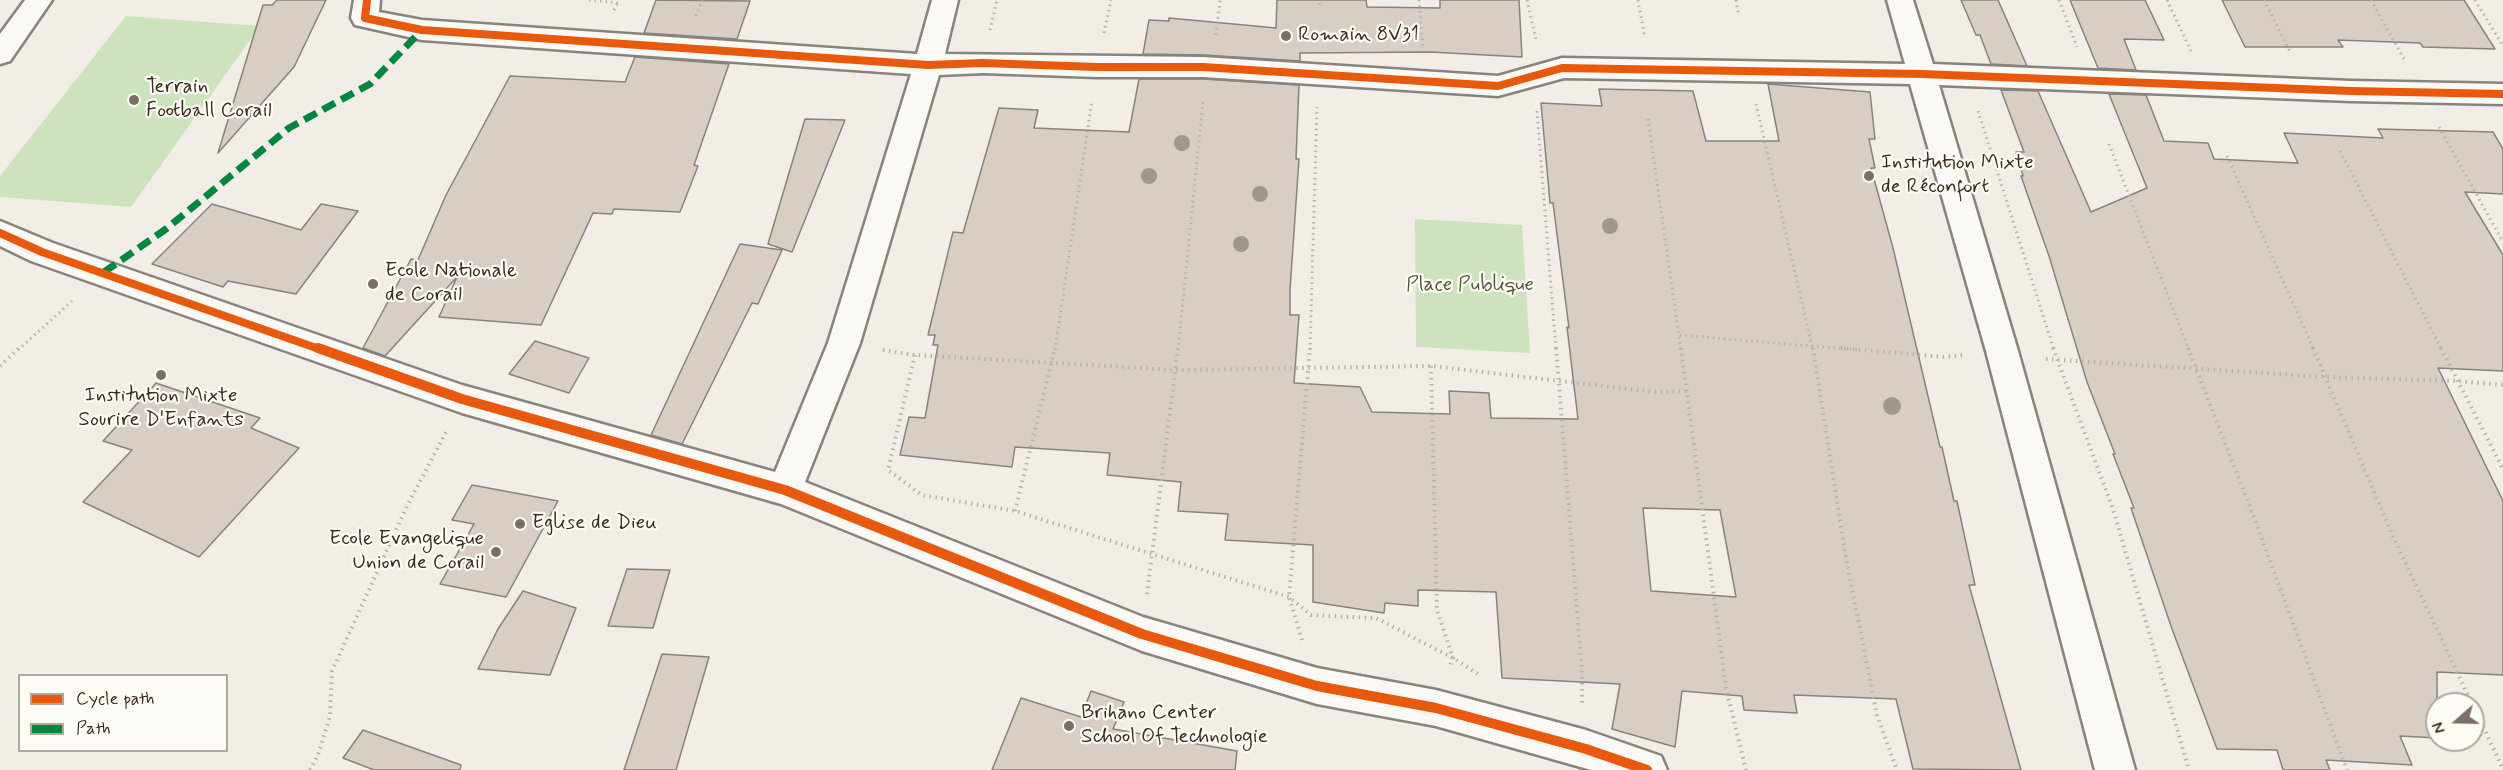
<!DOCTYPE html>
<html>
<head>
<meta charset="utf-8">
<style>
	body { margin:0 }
	#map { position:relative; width:2503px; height:770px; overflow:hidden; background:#f2ede7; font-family:Mynerve,sans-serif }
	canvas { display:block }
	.legend { position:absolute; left:18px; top:674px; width:210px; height:78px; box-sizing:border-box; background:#fdfcf7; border:2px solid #afa8a0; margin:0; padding:8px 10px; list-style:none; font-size:18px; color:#3b2a1e }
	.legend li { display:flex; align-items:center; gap:12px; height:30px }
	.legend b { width:30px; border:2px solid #afa8a0 }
	.north { position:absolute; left:2425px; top:692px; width:60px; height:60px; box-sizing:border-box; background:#fdfcf7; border:2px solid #afa8a0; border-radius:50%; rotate:250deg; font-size:16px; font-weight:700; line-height:24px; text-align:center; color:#3b2a1e }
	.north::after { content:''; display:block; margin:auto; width:21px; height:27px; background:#7b6e64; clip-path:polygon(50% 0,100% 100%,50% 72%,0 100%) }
</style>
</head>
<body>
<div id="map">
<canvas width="2503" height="770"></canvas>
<ul class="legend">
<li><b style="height:8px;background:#e8590c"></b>Cycle path</li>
<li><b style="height:8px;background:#00873e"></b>Path</li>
</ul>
<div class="north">N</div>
</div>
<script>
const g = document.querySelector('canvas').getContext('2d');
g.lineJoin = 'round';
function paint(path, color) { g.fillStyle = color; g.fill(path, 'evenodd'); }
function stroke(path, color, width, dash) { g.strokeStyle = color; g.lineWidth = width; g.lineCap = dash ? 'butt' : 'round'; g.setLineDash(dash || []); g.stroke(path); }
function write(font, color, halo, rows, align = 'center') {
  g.font = font + ' Mynerve,sans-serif'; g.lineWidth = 4.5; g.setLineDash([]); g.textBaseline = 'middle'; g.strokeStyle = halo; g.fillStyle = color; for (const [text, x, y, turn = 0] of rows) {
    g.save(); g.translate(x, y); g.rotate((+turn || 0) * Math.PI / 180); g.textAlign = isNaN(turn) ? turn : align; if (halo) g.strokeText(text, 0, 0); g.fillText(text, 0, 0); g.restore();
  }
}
paint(new Path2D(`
	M126,16l134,10 -129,181 -131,-10v-21z
	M1415,219l107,6 8,128 -114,-6z`), '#cce3bd');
const building = new Path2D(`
	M277,0h49l-32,67 -76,86 45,-148h9z
	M656,0l94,1 -13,38 -93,-6z
	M1277,0h89l1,7 73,1v-8h79l3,57 -92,-5 -130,1v8l-97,-6 -60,-1 6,-34 20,1v-3l107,10z
	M1961,0h37l29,66 -36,-2 -11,-29h-4z
	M2070,0h75l19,40 -40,-1 12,31 -38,-2z
	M2222,0h242l31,49 -72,-2 -3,-4 -82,-3 5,7h-98z
	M635,57l94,7 -35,101 4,1 -18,46 -66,-3 -2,5 -19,-1 -52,112 -102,-8 18,-40 -72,79 -22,-8 48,-89 7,1 28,-65 64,-119 115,6z
	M1139,79h64l96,6 -3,74h3l-9,131v25h9l-5,68 66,4 12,25 78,2 -1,-23 40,2 2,25 87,1 -11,-92 2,1 -16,-125h-3l-9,-100 61,3 -3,-17 94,2 13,50h73l-11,-57 102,8 5,47h-6l6,29h-4l22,80 47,199h2l12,54h3l18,84h-6l52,185 -108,-1 -17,-70 -102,-4 3,18 -53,-3 -2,-14 -60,-5 -7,56 -63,-18 8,-45 -118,-6 -6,-86 -78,-2v16l-33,-3 -1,10 -71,-11v-57l-88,-5 3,-26 -50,-3 3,-29 -74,-7 3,-22 -95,-6 -3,20 -112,-12 9,-38 16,1 13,-73h-5l2,-10h-7l25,-103 10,1 36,-125 39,2 -4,18 95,4zM1643,508l77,2 16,87 -85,-6z
	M2001,90l37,1 53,121 56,-24 -38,-94 37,1 18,46 44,2 6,16 84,4 -14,-30 99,5 -5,-9 115,3 10,17v45l-38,-2 38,63v116l-65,-3 65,133v174l-66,-3v66l-37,-2 12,29 -86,-5 4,10h-47l-6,-20 -60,-1 -45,-120 -41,-121h3l-21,-54h2l-28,-72 -38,-126 -28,-80h2l-7,-24h8z
	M805,119l40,1 -53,132 -24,-8z
	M212,204l89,26 20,-26 37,7 -62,83 -68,-13 -5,6 -71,-23z
	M740,244l42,6 -24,54 -6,-1 -70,141 -31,-9z
	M535,341l54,17 -20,35 -60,-19z
	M156,383l104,35 -9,10 48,20 -100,109 -116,-55 49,-52 -29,-9z
	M472,485l86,16 -52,96 -66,-13 34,-60 -22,-4z
	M627,569l43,1 -17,58 -45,-2z
	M523,591l53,17 -26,67 -72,-6 20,-40z
	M662,654l47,3 -33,113h-52z
	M1091,691l33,11 -11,27 124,22 -2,19h-243l29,-72 60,19z
	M363,730l98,35 -1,5h-86l-31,-12z`);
paint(building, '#d8cec3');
stroke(building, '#88837d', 1.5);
const street = new Path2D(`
	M25,0h27l-42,61 -10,3v-30z
	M354,0h26l-1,12 43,8 495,34 15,-54h26l-13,54 258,3 295,19 64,-18 343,6 -18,-64h26l20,64 418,17 152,3v20l-152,-3 -412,-16 79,266 117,419h-40l-109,-419 -76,-267 -346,-6 -66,18 -295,-19h-106l-114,-4 -44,2 -79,268 -55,139 338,135 174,51 119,22 150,40 75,26 6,14h-76l-155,-44 -119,-22 -175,-53 -361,-147 -319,-91 -431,-152 -31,-15v-25l53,22 409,142 313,87 53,-129 83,-269 -489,-34 -67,-15 -4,-7z`);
stroke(street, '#88837d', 5);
stroke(new Path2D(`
	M589,0l29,3
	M1419,0l4,47
	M1527,0l9,40
	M1638,0l7,38
	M1736,0l3,16
	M2059,0l18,47
	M2167,0l24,51
	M2264,0l27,54
	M2371,0l33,59
	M2475,0l28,46
	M1319,5l1,-5
	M614,10l5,-10
	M696,16l6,-16
	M990,30l7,-30
	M1104,33l7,-33
	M1216,35l4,-35
	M1756,104l57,246
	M1537,111l19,239
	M1978,111l76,239
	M1648,119l33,231
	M2439,127l64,115
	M2109,144l80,206
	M2340,151l102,199
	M2227,156l87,194
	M1680,335l179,15
	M18,350l54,-49
	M1055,350l37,-250
	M1178,350l25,-249
	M1310,350l7,-243`), '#b5b2af', 3, [1.5, 4]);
stroke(new Path2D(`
	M1556,348l26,325v31
	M1681,348l45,340 20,82
	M1813,348l32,205 32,162 20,55
	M1841,348l102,9 21,-2
	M2053,348l60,161 76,261
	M2188,348l67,172 92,250
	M2313,348l79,186 80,170
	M2441,348l62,121
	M883,350l32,5 261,15 255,-4 224,26 32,-1
	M915,355l-27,115 34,25 93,16 274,86 22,18 65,3 77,40 25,16
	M2046,359l280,18 132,4 45,4
	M0,366l19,-18
	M1431,366l6,244 16,48 -4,10
	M1015,511l40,-163
	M1147,594l31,-246
	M1302,640l-13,-43 21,-249
	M2473,705l30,64
	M310,770l8,-15 12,-39 2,-45 75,-165 39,-74`), '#b5b2af', 4, [1.5, 4.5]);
paint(street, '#faf9f6');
stroke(new Path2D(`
	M104,272l62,-43 123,-101 81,-44 52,-54`), '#00873e', 7, [14, 7]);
stroke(new Path2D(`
	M367,0l-2,18 57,12 506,35 55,-2 114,4h106l295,19 64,-18 360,6 429,17 152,3
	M0,233l42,19 280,98`), '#e8590c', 8);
stroke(new Path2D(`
	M318,348l144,51 323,91 357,144 175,52 119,22 150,41 61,21`), '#e8590c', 10);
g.fillStyle = '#9d9a8a';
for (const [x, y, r] of [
	[1182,143,8],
	[1149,176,8],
	[1260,194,8],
	[1610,226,8],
	[1241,244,8],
	[1892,406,9]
]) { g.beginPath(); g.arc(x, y, r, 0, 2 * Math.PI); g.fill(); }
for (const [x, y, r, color] of [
	[1286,36,6,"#7b6e64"],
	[134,100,6,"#7b6e64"],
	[1869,176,6,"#7b6e64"],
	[373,284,6,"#7b6e64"],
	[161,375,6,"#7b6e64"],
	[520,524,6,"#7b6e64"],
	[496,552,6,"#7b6e64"],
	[1069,726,6,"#7b6e64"]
]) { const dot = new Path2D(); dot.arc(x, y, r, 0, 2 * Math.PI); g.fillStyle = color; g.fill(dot); stroke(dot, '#fdfcf7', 2); }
write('21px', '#3b2a1e', '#fdfcf7', [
	["Romain 8V31",1298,36],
	["Terrain",146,88],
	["Football Corail",146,112],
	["Institution Mixte",1881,164],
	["de Réconfort",1881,188],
	["Ecole Nationale",385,272],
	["de Corail",385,296],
	["Institution Mixte",161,397,"center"],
	["Sourire D'Enfants",161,421,"center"],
	["Eglise de Dieu",532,524],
	["Ecole Evangelique",484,540,"right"],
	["Union de Corail",484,564,"right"],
	["Brihano Center",1081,714],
	["School Of Technologie",1081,738]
], 'left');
write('21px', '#57563d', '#fdfcf7', [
	["Place Publique",1470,286]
]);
</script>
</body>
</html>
